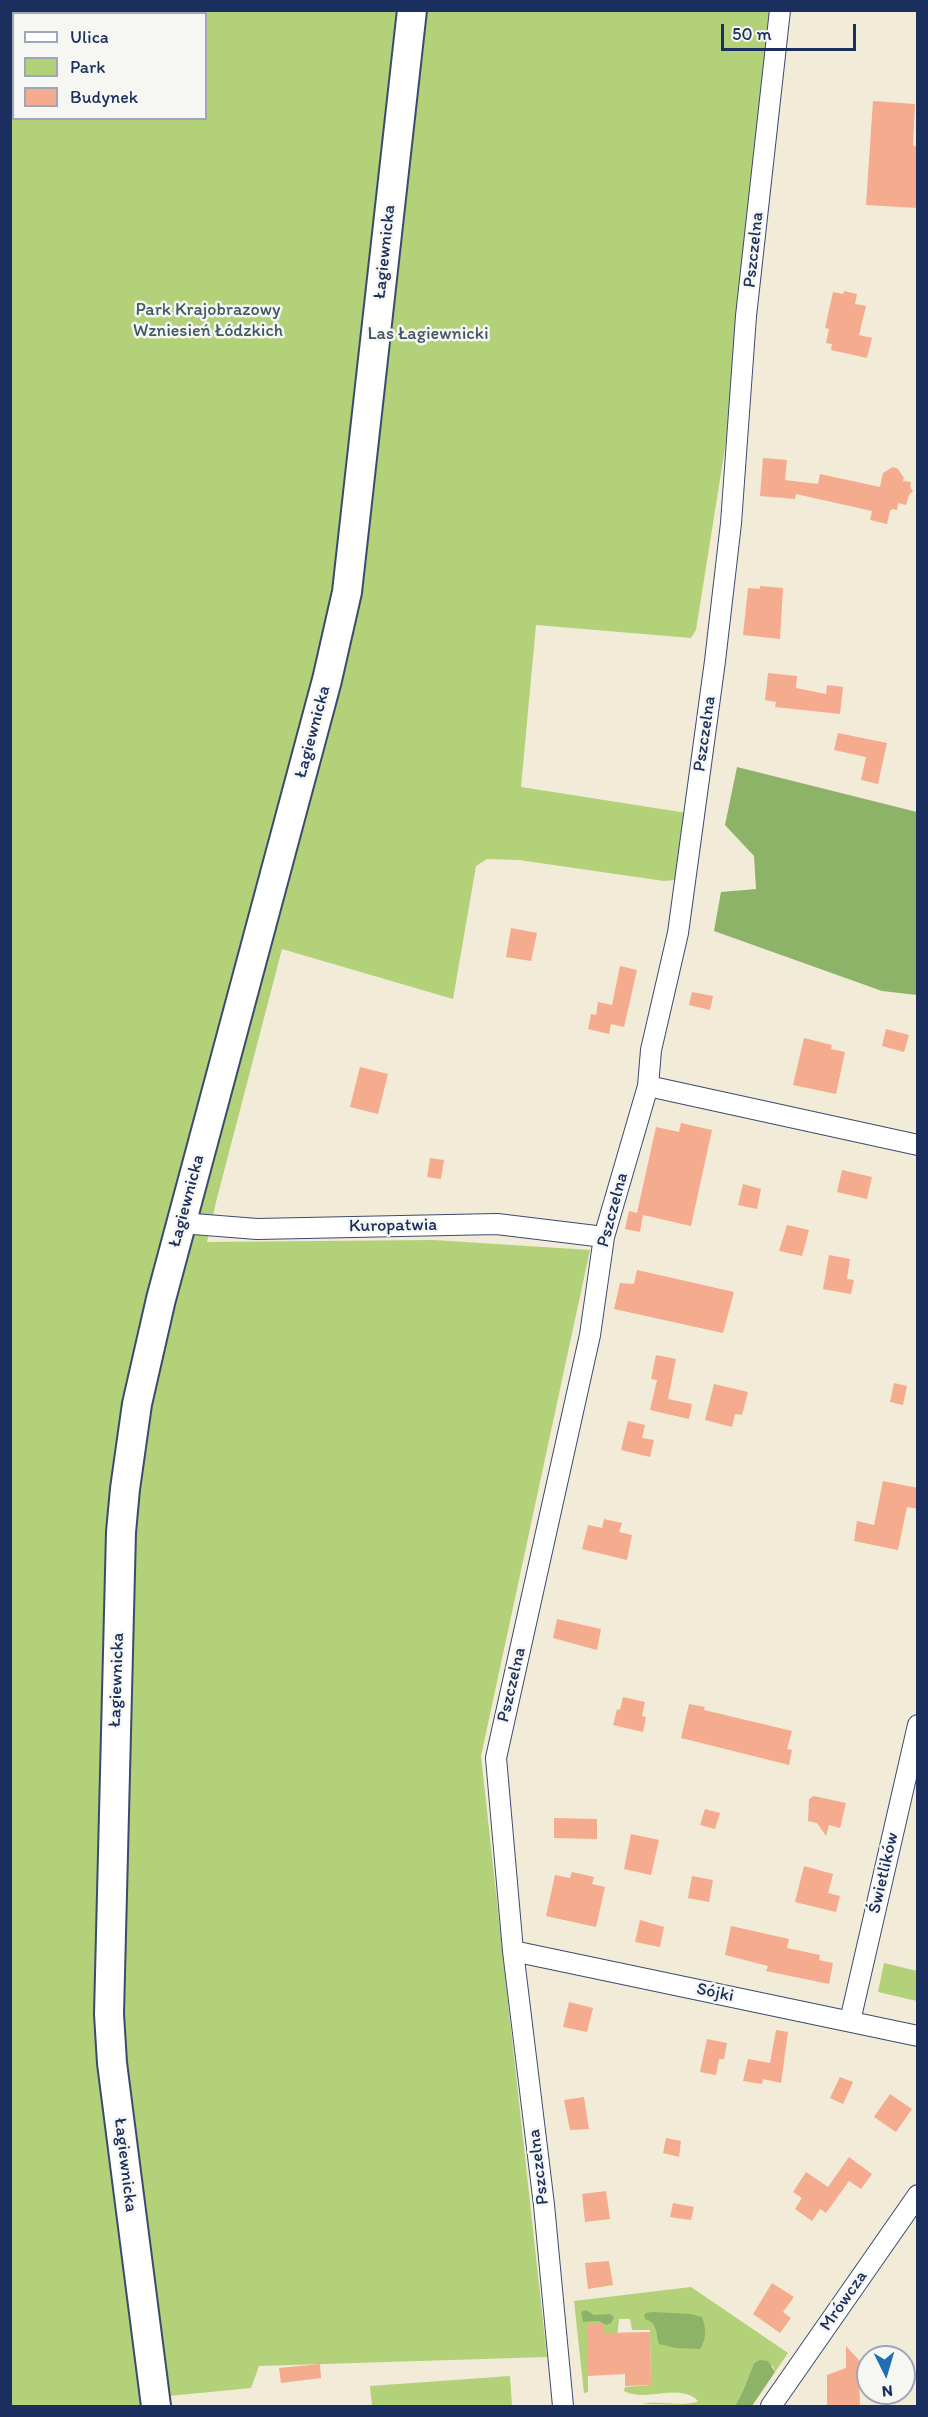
<!DOCTYPE html>
<html>
<head>
<meta charset="utf-8">
<style>
	body { margin:0 }
	#map { position:relative; width:928px; height:2417px; overflow:hidden; background:#f1ebd8; font-family:Itim,sans-serif }
	canvas { display:block }
	.frame { position:absolute; inset:0; border:12px solid #1b2f5e; pointer-events:none }
	.legend { position:absolute; left:12px; top:12px; width:195px; height:108px; box-sizing:border-box; background:#f6f6f2; border:2px solid #9ea6b7; margin:0; padding:8px 10px; list-style:none; font-size:18px; color:#1b2f5e }
	.legend li { display:flex; align-items:center; gap:12px; height:30px }
	.legend b { width:30px; border:2px solid #9ea6b7 }
	.north { position:absolute; left:856px; top:2345px; width:60px; height:60px; box-sizing:border-box; background:#f6f6f2; border:2px solid #9ea6b7; border-radius:50%; rotate:175deg; font-size:16px; font-weight:700; line-height:24px; text-align:center; color:#1b2f5e }
	.north::after { content:''; display:block; margin:auto; width:21px; height:27px; background:#1f6fb2; clip-path:polygon(50% 0,100% 100%,50% 72%,0 100%) }
	.scale { position:absolute; left:721px; top:24px; width:135px; height:27px; box-sizing:border-box; border:3px solid #1b2f5e; border-top:0; padding-left:8px; font-size:18px; line-height:21px; white-space:nowrap; color:#1b2f5e; -webkit-text-stroke:4px #f6f6f2; paint-order:stroke }
</style>
</head>
<body>
<div id="map">
<canvas width="928" height="2417"></canvas>
<div class="frame"></div>
<ul class="legend">
<li><b style="height:8px;background:#fff"></b>Ulica</li>
<li><b style="height:16px;background:#b2d178"></b>Park</li>
<li><b style="height:16px;background:#f5ab8e"></b>Budynek</li>
</ul>
<div class="north">N</div>
<div class="scale">50 m</div>
</div>
<script>
const g = document.querySelector('canvas').getContext('2d');
g.lineJoin = 'round';
function paint(path, color) { g.fillStyle = color; g.fill(path, 'evenodd'); }
function stroke(path, color, width, dash) { g.strokeStyle = color; g.lineWidth = width; g.lineCap = dash ? 'butt' : 'round'; g.setLineDash(dash || []); g.stroke(path); }
function write(font, color, halo, rows, align = 'center') {
  g.font = font + ' Itim,sans-serif'; g.lineWidth = 5; g.setLineDash([]); g.textBaseline = 'middle'; g.strokeStyle = halo; g.fillStyle = color; for (const [text, x, y, turn = 0] of rows) {
    g.save(); g.translate(x, y); g.rotate((+turn || 0) * Math.PI / 180); g.textAlign = isNaN(turn) ? turn : align; if (halo) g.strokeText(text, 0, 0); g.fillText(text, 0, 0); g.restore();
  }
}
paint(new Path2D(`
	M11,11h768l-32,299 -51,320 -5,8 -155,-13 -15,162 166,26 -11,67 -12,1 -145,-21 -32,-1 -11,7 -23,133 -171,-50 -66,253 -9,40 226,-2 157,10 -109,506 66,601 -288,9 -8,22 -82,8v10h-158zM14,14h192v104h-192z
	M884,1963l33,8v30l-39,-9z
	M691,2287l97,66 -13,19 -2,-6 -19,-3c-6,15 -11,30 -19,43l-92,-2c15,-4 44,4 55,-3 -19,-19 -52,2 -74,-10l1,-4 26,-2 -1,-53v-2h-18l-2,-11h-11l-3,28 -29,-23 1,62v6l-4,1 -10,-92z
	M510,2376l2,30h-140l-2,-20z`), '#b2d178');
paint(new Path2D(`
	M737,767l180,45v183l-35,-4 -168,-60 7,-39 35,-3 -2,-33 -29,-31z
	M586,2310l8,5 16,-1 4,3 -3,6 -5,2 -7,-4 -16,1 -2,-10z
	M653,2312l38,2 11,3c4,12 5,20 -2,32l-24,-1 -17,-4c-3,-10 -2,-23 -13,-24l-2,-4 2,-3z
	M760,2360l8,1 7,11 -23,34h-17c8,-13 13,-28 19,-43z`), '#8db368');
paint(new Path2D(`
	M873,101l42,3 -2,42h5v62l-52,-3z
	M844,291l13,3 -2,10 11,2 -7,29 13,3 -5,20 -36,-8 1,-6 -6,-1 3,-14 -4,-1 8,-36 10,2z
	M763,458l24,2 -2,20 33,4 2,-10 60,13 3,-14 10,-6 5,2 6,9 -1,3 8,1 -1,5 3,4 -4,4 -3,10 -8,-2 -1,7 -5,-1 -2,2 -3,13 -17,-4 2,-9 -76,-17 -1,5 -35,-3z
	M760,586l23,2 -3,51 -37,-4 5,-47 12,1z
	M768,673l29,3 -1,12 30,6 1,-9 16,2 -3,27 -65,-7 1,-5 -11,-2z
	M838,733l49,10 -9,41 -17,-4 5,-23 -32,-7z
	M511,928l26,5 -6,28 -25,-4z
	M620,966l17,4 -13,57 -13,-3 -2,10 -21,-5 3,-15 5,1 2,-13 14,3z
	M692,992l21,4 -3,14 -21,-5z
	M886,1029l23,6 -5,17 -22,-6z
	M804,1038l28,7 -1,4 14,3 -9,42 -43,-9z
	M360,1067l28,7 -10,40 -28,-7z
	M681,1123l31,7 -21,96 -48,-11 -3,17 -15,-3 4,-18 8,2 19,-86 23,5z
	M430,1158l14,2 -3,19 -14,-2z
	M842,1170l30,7 -5,22 -30,-7z
	M743,1184l18,5 -4,20 -19,-4z
	M787,1225l22,5 -7,26 -23,-5z
	M829,1255l21,4 -3,20 7,1 -3,14 -28,-5z
	M637,1270l97,22 -11,41 -109,-24 6,-26 14,1z
	M656,1355l20,4 -8,40 24,5 -3,15 -39,-9 7,-30 -6,-1z
	M894,1383l13,3 -4,19 -13,-3z
	M714,1384l34,8 -6,23 -7,-1 -3,13 -27,-7z
	M628,1421l17,4 -3,13 12,2 -4,17 -29,-7z
	M883,1481l35,7v21l-11,-2 -9,43 -44,-9 3,-20 17,4z
	M604,1519l18,4 -3,9 13,3 -5,25 -45,-11 6,-24 14,3z
	M557,1619l44,10 -4,21 -44,-12z
	M623,1697l22,5 -3,14 4,1 -3,15 -30,-7 4,-16 3,1z
	M689,1704l16,3 -1,3 88,21 -5,18 5,1 -3,15 -108,-27z
	M814,1796l32,7 -6,25 -11,-3 -3,11 -9,-13 -9,-2 1,-22z
	M705,1809l15,4 -5,16 -15,-4z
	M554,1818l43,1v20l-43,-1z
	M631,1834l28,6 -8,35 -27,-6z
	M804,1866l29,8 -5,19 12,3 -4,16 -41,-10z
	M572,1872l22,5 -2,7 13,3 -9,40 -50,-11 9,-41 15,3z
	M692,1876l21,4 -4,22 -21,-4z
	M640,1920l24,7 -4,20 -25,-5z
	M731,1926l58,13 -2,9 33,7 -1,5 14,3 -4,21 -63,-13 2,-5 -43,-11z
	M569,2002l24,6 -6,24 -24,-5z
	M776,2030l12,2 -7,51 -18,-4 -1,5 -19,-3 5,-22 22,4z
	M707,2039l20,4 -3,16h-5l-3,16 -16,-3z
	M840,2077l13,5 -10,22 -13,-6z
	M890,2094l22,15 -16,23 -22,-15z
	M584,2097l5,32 -19,1 -6,-30z
	M666,2138l15,3 -2,16 -16,-4z
	M849,2157l23,17 -11,15 -12,-8 -23,32 -6,-4 -8,12 -17,-12 7,-11 -9,-6 13,-20 22,15z
	M606,2191l4,28 -25,3 -3,-28z
	M673,2203l21,4 -3,13 -21,-3z
	M609,2261l4,24 -25,4 -3,-26z
	M772,2283l22,14 -11,15 8,6 -11,15 -27,-19z
	M587,2323h16v10l47,-1 1,53 -26,1v-12l-38,2z
	M846,2346l22,24 -9,9 1,27h-33v-31l19,-7z
	M320,2364l1,14 -40,5 -2,-15z`), '#f5ab8e');
const street = new Path2D(`
	M648,1086l270,59
	M181,1223l76,6 240,-5 107,13
	M513,1951l405,85
	M850,2021l68,-296
	M563,2406l-19,-201 -31,-254 -17,-193 94,-423 14,-98 44,-151 3,-36 27,-117 37,-272 16,-138 15,-207 34,-306
	M771,2406l147,-211`);
const secondary = new Path2D(`
	M156,2406l-44,-343 -3,-49 12,-482 4,-43 12,-85 24,-105 166,-619 20,-88 65,-582`);
stroke(street, '#3b4b70', 22);
stroke(secondary, '#3b4b70', 32);
stroke(street, '#fff', 20);
stroke(secondary, '#fff', 28);
write('18px', '#1b2f5e', '#f6f6f2', [
	["Pszczelna",754,250,-84],
	["Łagiewnicka",385,252,-84],
	["Łagiewnicka",313,732,-75],
	["Pszczelna",705,734,-82],
	["Łagiewnicka",187,1201,-75],
	["Pszczelna",613,1210,-75],
	["Kuropatwia",393,1226,-1],
	["Łagiewnicka",117,1680,-88],
	["Pszczelna",512,1685,-77],
	["Świetlików",884,1873,-77],
	["Sójki",715,1993,12],
	["Łagiewnicka",125,2165,83],
	["Pszczelna",539,2167,-97],
	["Mrówcza",844,2301,-55]
]);
write('18px', '#415864', '#f6f6f2', [
	["Park Krajobrazowy",208,310],
	["Wzniesień Łódzkich",208,331],
	["Las Łagiewnicki",428,334]
]);
</script>
</body>
</html>
